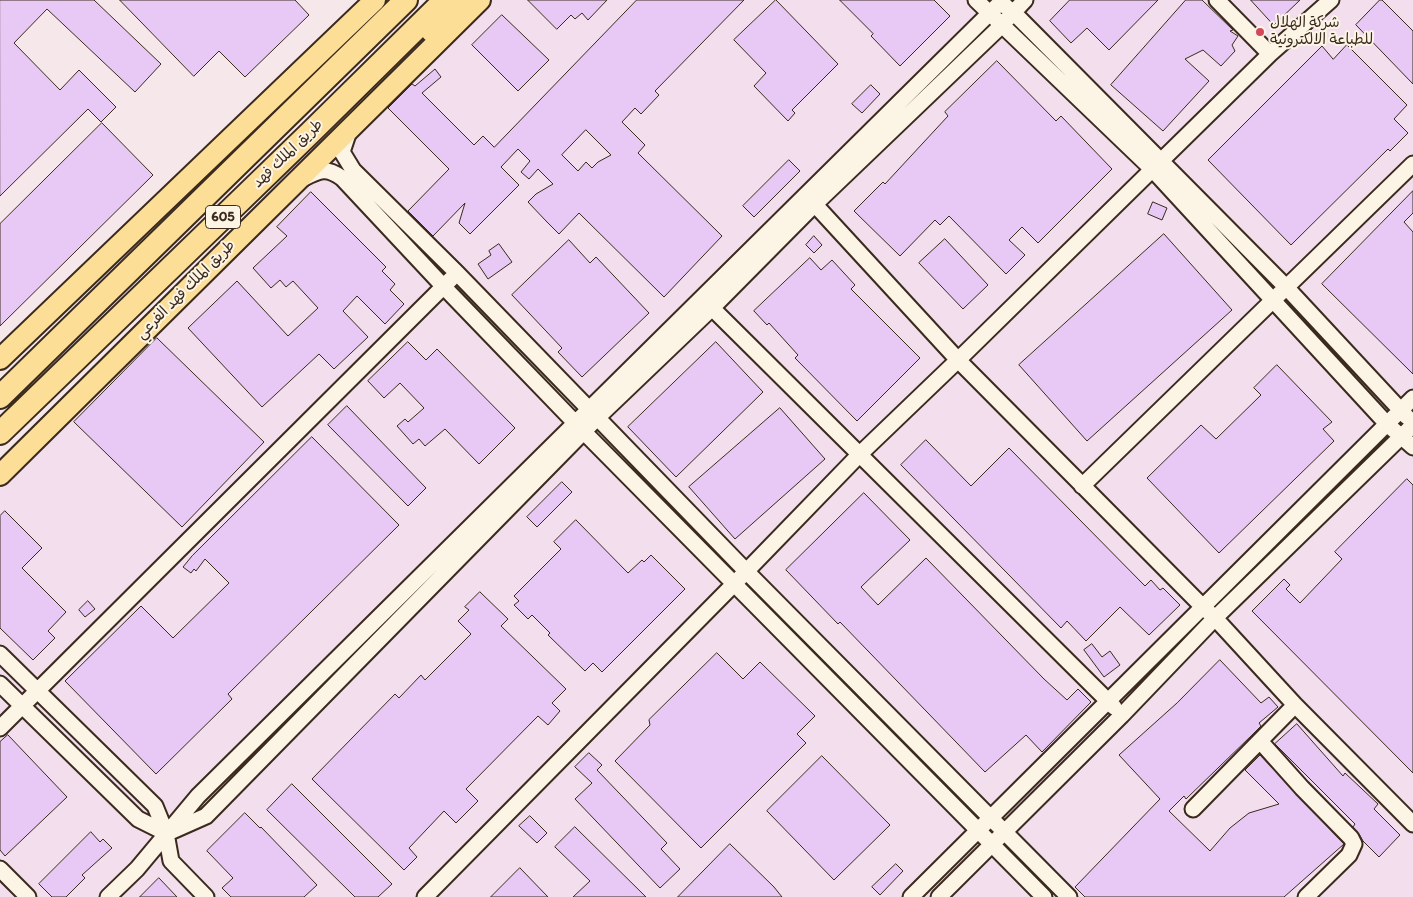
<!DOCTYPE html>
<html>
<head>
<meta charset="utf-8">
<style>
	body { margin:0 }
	canvas { display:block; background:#f6e8ea }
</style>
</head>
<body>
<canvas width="1413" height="897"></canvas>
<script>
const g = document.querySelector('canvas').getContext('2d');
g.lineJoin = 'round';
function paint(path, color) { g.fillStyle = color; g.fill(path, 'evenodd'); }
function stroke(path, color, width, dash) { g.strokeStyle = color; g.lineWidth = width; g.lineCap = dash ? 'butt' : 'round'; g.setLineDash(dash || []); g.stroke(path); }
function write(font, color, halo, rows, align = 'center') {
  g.font = font + ' Itim,"Playpen Sans Arabic",sans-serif'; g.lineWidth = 4; g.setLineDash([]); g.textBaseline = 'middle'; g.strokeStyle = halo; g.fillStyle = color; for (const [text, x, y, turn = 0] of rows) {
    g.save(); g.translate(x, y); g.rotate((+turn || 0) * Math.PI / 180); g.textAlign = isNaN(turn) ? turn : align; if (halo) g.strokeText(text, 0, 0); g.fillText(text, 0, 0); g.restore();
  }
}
paint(new Path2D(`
	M485,0h928v897h-1413v-414z`), '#f2deed');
const building = new Path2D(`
	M0,0h94l67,64 -26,28 -88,-83 -33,34 46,47 19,-20 37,37 -15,15 -13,-13 -88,87z
	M120,0h175l14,15 -64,62 -26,-26 -25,25z
	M528,0h79l-19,20 -6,-7 -7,6 -4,-4 -14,14z
	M637,0h107l-89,91 4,4 -18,19 -6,-6 -13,14 23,23 -7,8 84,83 -58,61 -85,-84 -20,21 -12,-12 -19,-20 8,-8 17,-10 -15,-15 -9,10 -8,-7 9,-11 -12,-12 -17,18 18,18 -49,49 -11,-11 6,-20 -32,33 -25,-25 41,-42 -61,-61 24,-24 3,2 20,-17 6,8 -19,16 52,52 9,-9 11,11zM586,130l25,25 -13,7 -6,6 -6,-6 -8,9 -16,-16z
	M776,0l62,64 -46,46 3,3 -7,8 -34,-35 12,-13 -32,-33z
	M840,0h94l16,16 -50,50 -29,-30 2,-2z
	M1070,0h88l-49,50 -22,-22 -16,15 -21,-22z
	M1186,0h16l31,30 -3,1 8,5 -6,9 3,6 -14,15 -18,-16 -18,9 24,22 -46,50 -52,-46z
	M1251,0h49l-26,25z
	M1380,0h2l31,31v53l-57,-59z
	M502,15l47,45 -31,31 -46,-46z
	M1347,45l60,60 -13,14 14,14 -18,18 -2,-2 -97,96 -83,-85 114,-114 11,13z
	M997,61l59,60 5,-5 51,53 -74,74 -16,-16 -13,13 16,15 -19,19 -57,-58 -9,9 -5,-5 -35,36 -46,-45 29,-29 2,2 63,-68 -3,-4z
	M871,85l9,9 -18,19 -10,-9z
	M102,123l51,52 -153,151v-102z
	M789,160l11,11 -46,46 -11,-11z
	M1413,191v22l-9,9 9,10v142l-91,-90z
	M311,192l75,75 -4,4 13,13 -5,6 14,14 -19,20 -28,-28 -14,15 25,26 -34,32 -15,-15 -57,53 -74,-79 49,-47 51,55 30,-28 -25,-27 -7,6 -6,-7 -9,8 -18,-20 34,-32 -10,-9z
	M1153,202l14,6 -5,12 -14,-6z
	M1164,234l68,76 -145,131 -68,-76z
	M814,236l8,9 -8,8 -8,-8z
	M945,239l43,46 -25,24 -44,-46z
	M569,240l21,23 6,-6 53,56 -67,64 -24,-25 4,-4 -50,-53z
	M499,244l13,18 -24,17 -10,-15 13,-9 -2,-4z
	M810,258l11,12 11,-10 23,25 -4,4 69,69 -63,63 -62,-63 3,-3 -29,-32 -2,2 -13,-14z
	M157,338l107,104 -82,85 -108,-105z
	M408,342l18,18 11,-11 78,79 -36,36 -34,-35 -20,17 -6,-7 -6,5 -16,-18 8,-7 3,3 16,-14 -24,-25 -16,15 -16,-17z
	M716,342l47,50 -87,85 -48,-50z
	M1277,365l55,57 -9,7 11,12 -115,112 -72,-75 54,-53 15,14 45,-44 -7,-7z
	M347,406l79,82 -18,18 -80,-81z
	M780,408l45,51 -90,80 -46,-52z
	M312,437l87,88 -171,169 4,5 -76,75 -91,-93 76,-75 32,32 56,-55 -24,-24 -9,12 -2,-2 -3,4 -8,-6 9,-11z
	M926,440l45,46 38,-38 136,138 6,-6 9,10 3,-2 17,17 -31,30 -29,-28 -34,34 -19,-20 -6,7 -160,-163z
	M1407,479l6,6v288l-161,-162 32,-32 6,6 -4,4 14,14 42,-44 -7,-7z
	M562,482l10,10 -35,35 -10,-10z
	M864,493l46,47 -49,47 17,18 48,-47 118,121 23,21 11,-11 13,13 -49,50 -16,-17 -41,37 -145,-150 -2,2 -52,-54z
	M5,511l37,37 -20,20 44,44 -18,19 7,7 -22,22 -33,-32v-112z
	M576,520l52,53 14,-13 2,2 7,-7 34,34 -83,83 -9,-9 -8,8 -37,-36 2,-2 -18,-18 -4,4 -14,-14 5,-4 -5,-5 47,-47 -7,-7z
	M480,592l28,27 -7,7 65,63 -14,14 8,8 -12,14 -10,-9 -72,73 12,12 -22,22 -12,-12 -35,37 8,9 -13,13 -92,-91 83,-85 4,4 22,-23 4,5 46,-46 -13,-13 11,-11 -4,-3z
	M88,601l7,8 -10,8 -6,-7z
	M1092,644l10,13 8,-6 10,14 -16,12 -20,-27z
	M717,653l26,26 17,-17 55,54 -18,18 9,9 -105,105 -86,-87 35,-36 -1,-5z
	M1220,660l41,43 8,-6 9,10 -19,16 2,3 -10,10 -65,63 -2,-3 -15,15 41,40 20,-23 19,-15 30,-9 -34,-34 15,-15 84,89 -60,53h-199l-10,-10 85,-88 -41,-44 58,-52z
	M1297,724l46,52 2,-3 33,31 -4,5 26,26 -21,22 -16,-16 -4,-7 -6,-7 2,-3 -80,-80z
	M8,735l59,62 -62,59 -5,-6v-108z
	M589,753l13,12 -5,5 70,73 -6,6 19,20 -20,19 -85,-89 17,-16 -17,-16z
	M822,756l68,69 -56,55 -67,-69z
	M292,784l100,100 -14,13h-23l-88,-87z
	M245,813l15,15 1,-1 56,58 -13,12h-73l-9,-9 11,-10 -26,-27z
	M530,816l17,17 -10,10 -18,-17z
	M575,827l71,70h-73l17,-16 -35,-34z
	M91,832l9,10 3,-3 9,9 -30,27 3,3 -19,19h-14l-13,-13z
	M730,844l44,43 8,10h-104z
	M896,864l7,7 -23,24 -8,-8z
	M520,868l28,29h-57z
	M159,878l18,19h-37z`);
paint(building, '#e8c8f5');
stroke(building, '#3b2a1e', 1);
const minor = new Path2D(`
	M976,0l176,169 235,255 26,23
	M1217,0l53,54
	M1005,6l8,6 274,276 120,129
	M349,131l-7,21 11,18 104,103 289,298 323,326
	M304,178c16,-8 22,-11 38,0l102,109 140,145 460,465
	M808,197l150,163 244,246 13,12 80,87 118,119
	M712,308l402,399
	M1082,486l331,-322
	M0,654l155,152 11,27 5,28 35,36
	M0,684l138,135 28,14
	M0,728l451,-449
	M1260,741l42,47 49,50 3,6 -5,11 -43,42
	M1193,809l102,-104
	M170,832l36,-16 391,-398 115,-110 102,-103 187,-179 24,-26
	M0,869l28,28
	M108,897l29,-28 61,-73 805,-796
	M425,897l309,-313 126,-130 98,-94 312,-306 61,-54
	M911,897l502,-499
	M939,897l183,-182 93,-97 198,-193`);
const major = new Path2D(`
	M0,359l375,-359
	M0,475l480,-475`);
const highway = new Path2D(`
	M432,31l37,-31
	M0,397l406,-397
	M0,433l311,-301 134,-132`);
stroke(minor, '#3b2a1e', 19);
stroke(major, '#3b2a1e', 24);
stroke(highway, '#3b2a1e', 26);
stroke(minor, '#fcf5e5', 15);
stroke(major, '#fdde96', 20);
stroke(highway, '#fdde96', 22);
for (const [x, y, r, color] of [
	[1260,32,5,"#d1495b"]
]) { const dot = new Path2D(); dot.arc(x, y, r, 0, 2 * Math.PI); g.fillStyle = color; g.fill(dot); stroke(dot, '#fcf5e5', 2); }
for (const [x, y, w] of [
	[223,217,35]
]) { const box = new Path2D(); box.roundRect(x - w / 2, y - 11.5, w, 23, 4); g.fillStyle = '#fcf5e5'; g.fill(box); stroke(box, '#3b2a1e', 1); }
write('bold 14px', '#3b2a1e', null, [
	["605",223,217]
]);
write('15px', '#3b2a1e', '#fcf5e5', [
	["شركة الهلال",1270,23],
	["للطباعة الالكترونية",1270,40]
], 'left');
write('15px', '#3b2a1e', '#fcf5e5', [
	["طريق الملك فهد",288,154,-44],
	["طريق الملك فهد الفرعي",186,290,-45]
]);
</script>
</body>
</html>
